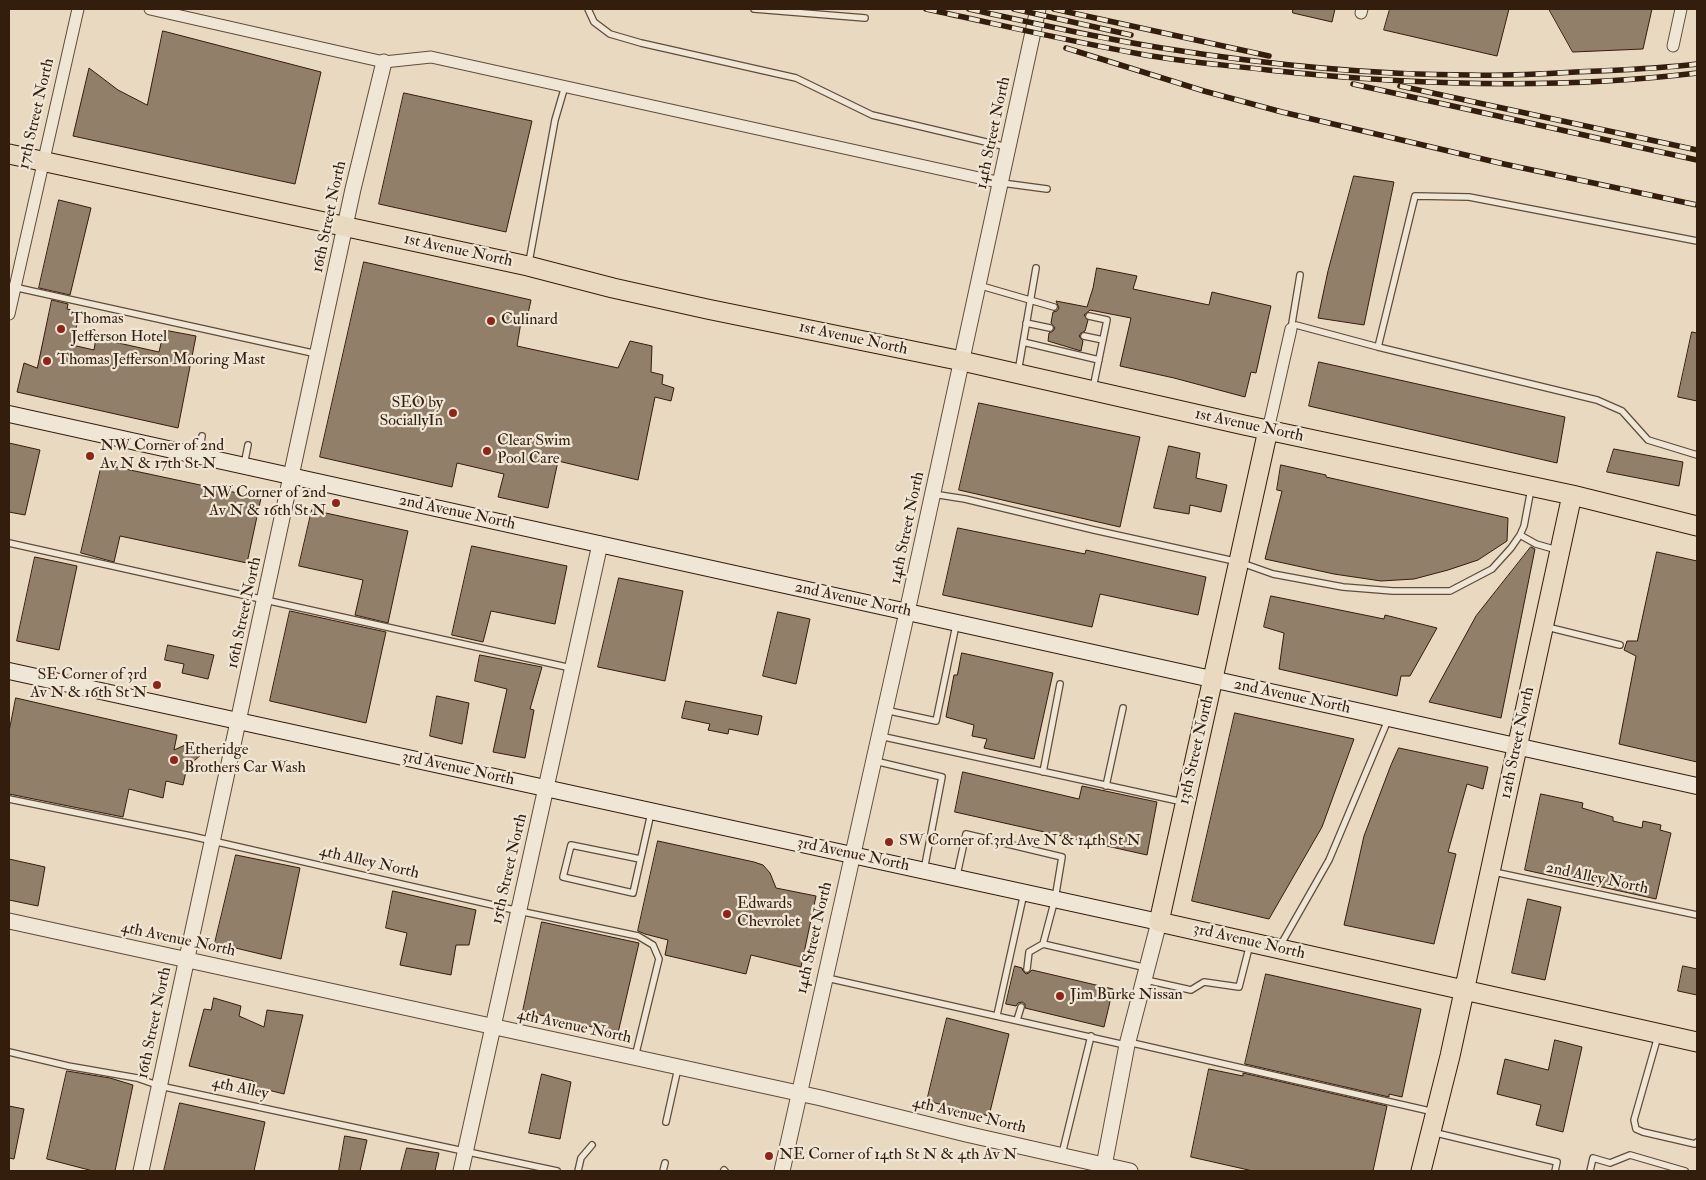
<!DOCTYPE html>
<html>
<head>
<meta charset="utf-8">
<style>
	body { margin:0 }
	#map { position:relative; width:1706px; height:1180px; overflow:hidden; background:#e8d9c0; font-family:"IM FELL Double Pica",serif }
	canvas { display:block }
	.frame { position:absolute; inset:0; border:10px solid #331d0c; pointer-events:none }
</style>
</head>
<body>
<div id="map">
<canvas width="1706" height="1180"></canvas>
<div class="frame"></div>
</div>
<script>
const g = document.querySelector('canvas').getContext('2d');
g.lineJoin = 'round';
function paint(path, color) { g.fillStyle = color; g.fill(path, 'evenodd'); }
function stroke(path, color, width, dash) { g.strokeStyle = color; g.lineWidth = width; g.lineCap = dash ? 'butt' : 'round'; g.setLineDash(dash || []); g.stroke(path); }
function write(font, color, halo, rows, align = 'center') {
  g.font = font + ' "IM FELL Double Pica",serif'; g.lineWidth = 4.5; g.setLineDash([]); g.textBaseline = 'middle'; g.strokeStyle = halo; g.fillStyle = color; for (const [text, x, y, turn = 0] of rows) {
    g.save(); g.translate(x, y); g.rotate((+turn || 0) * Math.PI / 180); g.textAlign = isNaN(turn) ? turn : align; if (halo) g.strokeText(text, 0, 0); g.fillText(text, 0, 0); g.restore();
  }
}
const building = new Path2D(`
	M1293,9h42l-3,13 -39,-9z
	M1390,9h119l-12,47 -113,-26z
	M1549,9h103l-9,40 -70,3z
	M163,31l158,41 -26,112 -222,-48 16,-68 29,22 29,15z
	M404,93l128,28 -26,111 -127,-28z
	M1354,176l40,6 -30,143 -46,-7 10,-47z
	M59,200l32,8 -21,87 -31,-7z
	M364,262l167,38 -5,23 -5,-1 -4,24 101,22 12,-27 22,5 -1,26 12,3 -1,9 12,4 -3,13 -16,-4 -17,83 -80,-19 -10,47 -50,-11 6,-23 -47,-11 -5,24 -132,-30z
	M1097,268l40,8 -4,13 76,16 3,-13 59,14 -15,67 -5,-1 -6,25 -71,-19 -54,-12 11,-48 -41,-8 -6,5 4,5 -3,11 -4,2 -2,3 4,5 -2,10 -33,-10 1,-8 4,-2 2,-3 -4,-5 2,-11 4,-1 2,-3 -3,-7 31,6 6,-19z
	M52,300l16,4 -1,5 13,3 -8,33 22,5 2,-12 63,14 5,-22 32,6 -18,92 -161,-36 7,-29 13,5z
	M1692,332l5,1v68l-19,-4z
	M1319,362l246,55 -8,46 -248,-57z
	M979,403l161,34 -20,90 -161,-37z
	M9,443l31,7 -15,65 -16,-3z
	M1169,446l31,7 -4,25 31,7 -6,27 -31,-7 -1,9 -35,-6z
	M1614,449l69,13 -4,24 -72,-14z
	M102,464l159,34 -14,65 -127,-27 -6,26 -33,-9z
	M1281,465l45,10v2l182,41 -1,23 -29,19 -30,10 -34,9 -33,2 -47,-7 -69,-15 17,-68 -5,-1z
	M312,510l96,21 -20,92 -33,-8 8,-35 -64,-14z
	M958,528l127,26 1,-4 120,27 -8,38 -98,-21 -8,33 -149,-32z
	M472,546l95,20 -12,58 -64,-13 -8,31 -31,-7z
	M1531,547l4,2 -34,169 -72,-16 47,-86z
	M1657,552l40,9v201l-78,-18 17,-88 -12,-6 3,-9h10z
	M35,557l42,9 -18,84 -42,-9z
	M619,578l64,13 -18,90 -67,-14z
	M1271,596l113,23 1,-4 52,13 -27,48h-9l-4,20 -118,-27 5,-36 -20,-6z
	M290,611l96,21 -20,91 -96,-22z
	M778,612l32,7 -14,65 -33,-8z
	M168,645l46,10 -6,24 -26,-6 2,-9 -19,-4z
	M962,653l91,20 -19,86 -50,-11 3,-9 -15,-3 2,-11 -28,-8 8,-42h3z
	M480,655l62,12 -12,42 4,1 -9,48 -32,-6 14,-63 -32,-8z
	M437,696l32,7 -7,41 -32,-8z
	M16,698l161,37 -3,15 20,-9 8,13 -15,13 -4,18 -17,-4 -3,17 -34,-9 -6,28 -114,-23v-62z
	M686,701l76,15 -4,19 -29,-6 -1,5 -20,-4 2,-6 -28,-6z
	M1235,713l119,26 -32,88 -53,92 -77,-18z
	M1399,748l89,19 -5,22 -16,-5 -19,68 8,2 -22,90 -90,-19 20,-89 27,-71z
	M963,772l116,27 3,-13 75,16 -10,53 -192,-43z
	M1541,794l42,9 -1,5 31,9v4l29,7 1,-7 18,4 -1,5 11,3 -15,66 -131,-29z
	M658,841l96,21 9,3 7,8 6,15 40,8 -15,71 -50,-12 -5,19 -81,-19 3,-15 -23,-6 -7,-3z
	M236,855l64,13 -19,91 -66,-16z
	M9,859l36,8 -7,39 -29,-6z
	M393,891l83,19 -7,35h-13l-5,30 -51,-10 7,-32 -21,-5z
	M1528,899l33,8 -16,73 -33,-7z
	M542,922l97,21 -21,90 -95,-22z
	M1015,966l7,2 1,3 3,3 3,-1 3,-3 81,19 -9,38 -79,-19v-4l-3,-2 -4,1 -2,3 -10,-2z
	M1683,966l14,3v26l-19,-4z
	M1266,974l155,35 -19,88 -13,-3v3l-144,-33z
	M214,998l27,8 -2,10 25,11 3,-17 36,5 -19,79 -32,-8 1,-5 -64,-15 15,-57 7,1z
	M947,1018l62,16 -20,82 -62,-15z
	M1555,1040l27,7 -19,85 -27,-7 5,-20 -44,-11 8,-35 43,11z
	M1209,1069l34,7v-3l144,33 -14,65h-120l-62,-14z
	M67,1071l43,7 23,7 -18,86h-22l-46,-12z
	M542,1074l29,8 -11,57 -31,-6z
	M180,1103l85,19 -11,49h-90z
	M9,1106l15,3 -10,50 -5,-1z
	M345,1136l22,4 -7,31h-21z
	M407,1148l32,5 -4,18h-34z`);
paint(building, '#917f6a');
stroke(building, '#331d0c', 1);
const service = new Path2D(`
	M588,9l6,13 16,12 31,9 155,35 76,37 135,32
	M754,9l111,9
	M1002,183l45,6
	M529,262l26,-142 10,-34
	M978,285l76,22
	M9,286l308,68
	M1089,316l18,4 -14,68
	M1026,323l24,5
	M1291,329l5,-4 82,22 219,53 25,11 26,29 49,15
	M1291,329l9,-54
	M1084,336l19,4
	M1023,342l76,18
	M1378,347l37,-151 54,1 228,44
	M1018,372l18,-104
	M199,454l3,-18
	M244,465l4,-20
	M933,494l32,5 129,31 145,32 34,12 70,13 50,4h57l42,-22 19,-21 9,-13 4,-9 7,-37
	M1520,535l16,9 21,6
	M9,543l562,125
	M1547,627l73,18
	M885,710l51,11 20,-96
	M880,736l303,66
	M875,761l67,16 -18,93
	M1043,772l17,-88
	M1106,786l17,-78
	M9,799l182,37 328,75 119,25 15,9 6,14 -24,98
	M640,859l-69,-14 -8,32 70,16 18,-80
	M1494,872l203,43
	M957,875l9,-41 96,23 -7,42 -12,45
	M1280,946l49,-86 59,-140
	M1027,969l2,-17 14,-8 104,24
	M827,978l298,67
	M1146,980l45,10 13,-8 35,5 11,-43
	M997,1015l27,-122
	M1017,1020l4,-13
	M1658,1036l-24,84 2,9 7,3 52,12 2,-2
	M1128,1042l306,70
	M9,1052l59,14 69,12 23,8 397,85
	M666,1122l12,-54
	M1432,1132l125,30 -2,9
	M1062,1154l29,-118
	M724,1170l1,1
	M578,1171l3,-13 11,-13
	M663,1171l2,-8
	M1590,1171l3,-13 17,5 20,-8 55,16`);
const minor = new Path2D(`
	M150,9l234,53 47,-5 571,126
	M1361,13l1,-4
	M1673,46l8,-37
	M9,314l69,-305
	M1268,430l23,-101`);
const tertiary = new Path2D(`
	M9,921l812,177 145,36 164,37
	M141,1171l212,-982 31,-127
	M461,1171l139,-627
	M782,1171l125,-559 131,-603
	M1103,1171l24,-126 32,-123`);
const secondary = new Path2D(`
	M9,414l1688,372
	M9,671l1150,251`);
const primary = new Path2D(`
	M9,154l519,112 85,22 94,21 255,52 282,64 328,70 125,31
	M1268,430l-109,492 538,120
	M1421,1171l29,-115 122,-561`);
stroke(service, '#604c39', 8);
stroke(minor, '#604c39', 13);
stroke(tertiary, '#604c39', 17);
stroke(secondary, '#331d0c', 18);
stroke(primary, '#331d0c', 21);
stroke(service, '#f0e6d6', 5.5);
stroke(minor, '#f0e6d6', 11);
stroke(tertiary, '#f0e6d6', 15);
stroke(secondary, '#f0e6d6', 16);
stroke(primary, '#e8d9c0', 19);
const rail = new Path2D(`
	M926,9c71,15 142,32 214,45 42,8 86,11 128,16 140,15 289,20 429,3
	M969,9c64,14 128,29 193,39 101,16 205,27 309,27 35,1 70,-1 105,-3 41,-2 81,-3 121,-8
	M1014,9l117,26
	M1054,9l215,47
	M1066,48l138,43 78,21 222,52 193,41
	M1353,84l344,76
	M1400,86l297,64`);
stroke(rail, '#331d0c', 5.5);
stroke(rail, '#f0e6d6', 4, [11]);
for (const [x, y, r, color] of [
	[491,321,5,"#8f2418"],
	[61,329,5,"#8f2418"],
	[47,361,5,"#8f2418"],
	[453,413,5,"#8f2418"],
	[487,451,5,"#8f2418"],
	[90,456,5,"#8f2418"],
	[336,503,5,"#8f2418"],
	[157,685,5,"#8f2418"],
	[174,760,5,"#8f2418"],
	[889,842,5,"#8f2418"],
	[727,914,5,"#8f2418"],
	[1060,996,5,"#8f2418"],
	[769,1156,5,"#8f2418"]
]) { const dot = new Path2D(); dot.arc(x, y, r, 0, 2 * Math.PI); g.fillStyle = color; g.fill(dot); stroke(dot, '#f0e6d6', 2); }
write('16px', '#331d0c', '#f0e6d6', [
	["17th Street North",37,114,-77],
	["14th Street North",994,133,-78],
	["16th Street North",330,217,-78],
	["1st Avenue North",458,251,12],
	["1st Avenue North",853,339,12],
	["1st Avenue North",1249,426,12],
	["2nd Avenue North",457,513,12],
	["14th Street North",908,528,-78],
	["2nd Avenue North",853,600,12],
	["16th Street North",245,613,-78],
	["2nd Avenue North",1292,697,12],
	["12th Street North",1518,743,-78],
	["13th Street North",1197,750,-77],
	["3rd Avenue North",458,769,12],
	["3rd Avenue North",853,855,12],
	["4th Alley North",369,863,13],
	["15th Street North",510,869,-77],
	["2nd Alley North",1597,879,12],
	["14th Street North",815,938,-77],
	["4th Avenue North",178,940,12],
	["3rd Avenue North",1249,942,13],
	["16th Street North",155,1023,-78],
	["4th Avenue North",574,1027,12],
	["4th Alley",240,1089,12],
	["4th Avenue North",969,1116,13]
]);
write('16px', '#331d0c', '#f0e6d6', [
	["Thomas",71,320],
	["Jefferson Hotel",71,338],
	["Culinard",501,321],
	["Thomas Jefferson Mooring Mast",57,361],
	["SEO by",443,404,"right"],
	["SociallyIn",443,422,"right"],
	["Clear Swim",497,442],
	["Pool Care",497,460],
	["NW Corner of 2nd",100,447],
	["Av N & 17th St N",100,465],
	["NW Corner of 2nd",326,494,"right"],
	["Av N & 16th St N",326,512,"right"],
	["SE Corner of 3rd",147,676,"right"],
	["Av N & 16th St N",147,694,"right"],
	["Etheridge",184,751],
	["Brothers Car Wash",184,769],
	["SW Corner of 3rd Ave N & 14th St N",899,842],
	["Edwards",737,905],
	["Chevrolet",737,923],
	["Jim Burke Nissan",1070,996],
	["NE Corner of 14th St N & 4th Av N",779,1156]
], 'left');
</script>
</body>
</html>
